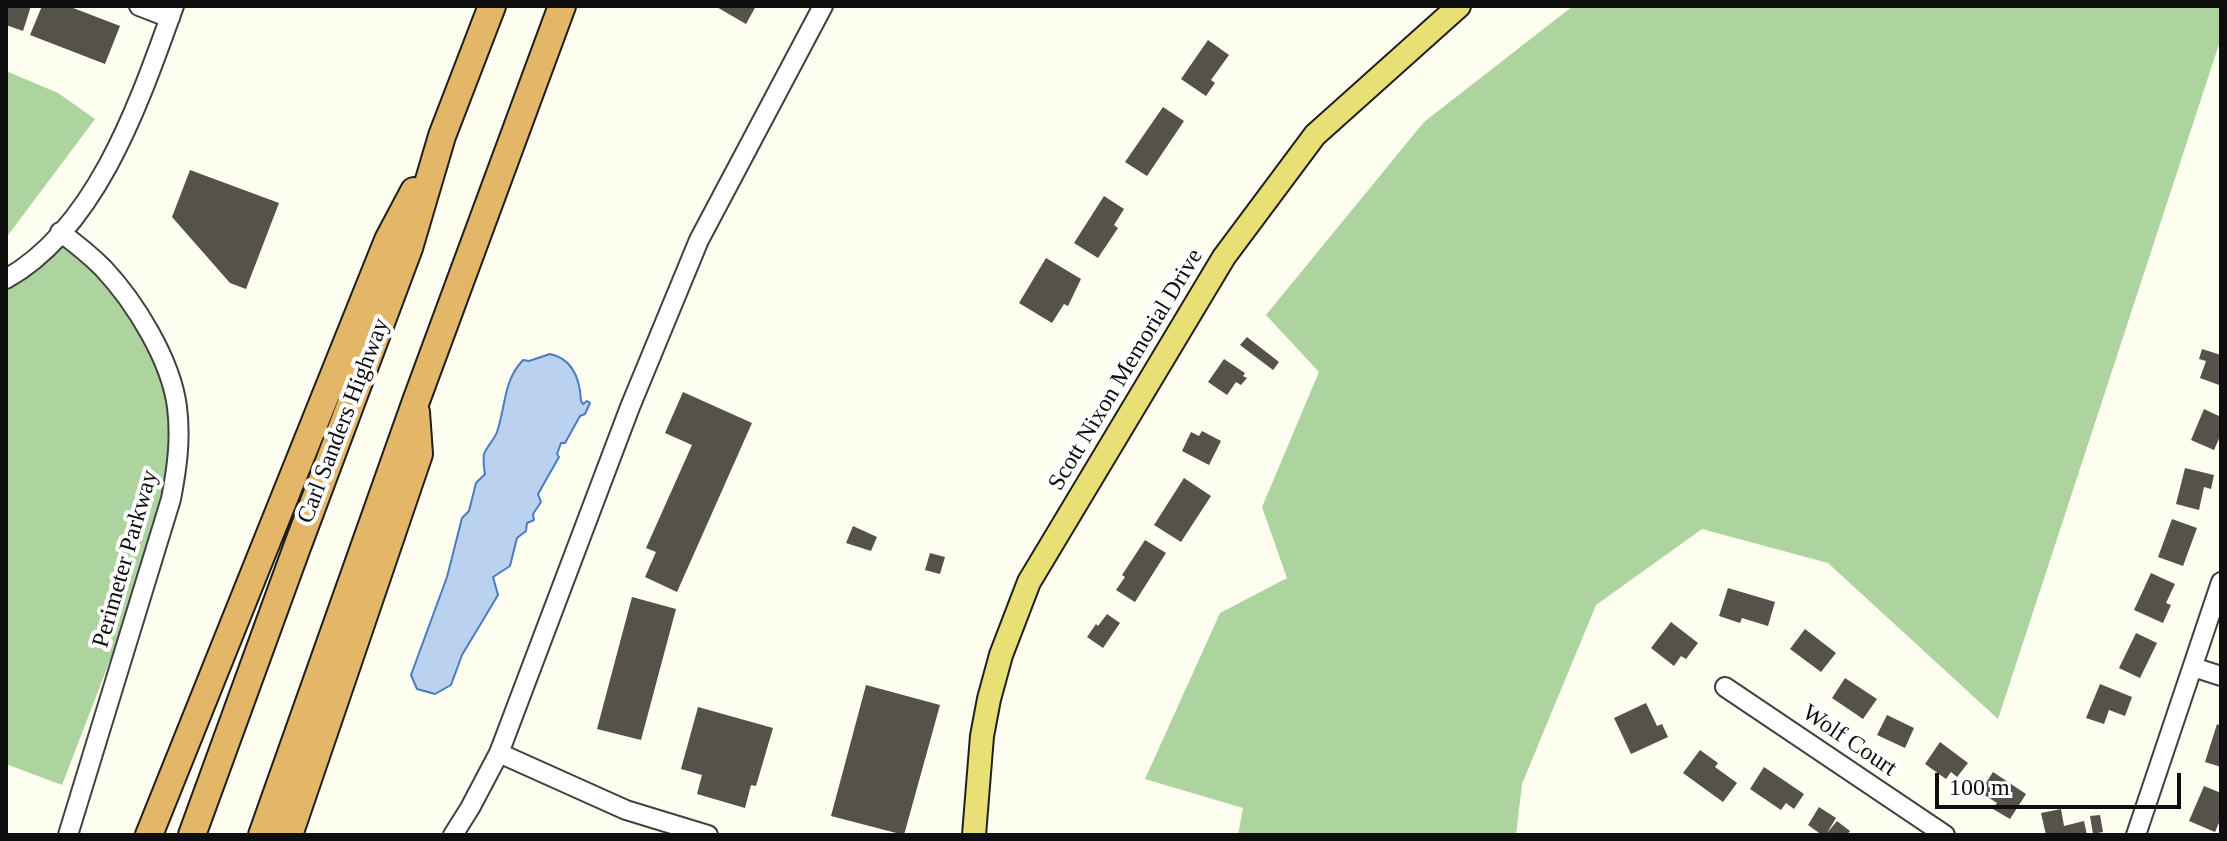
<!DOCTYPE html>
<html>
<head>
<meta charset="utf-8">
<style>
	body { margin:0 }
	#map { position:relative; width:2227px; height:841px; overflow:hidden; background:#fdfdf0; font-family:"Times New Roman",serif }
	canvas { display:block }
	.frame { position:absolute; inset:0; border:8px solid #0e0e0e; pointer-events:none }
	.scale { position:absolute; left:1935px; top:773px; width:246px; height:36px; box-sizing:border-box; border:4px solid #0e0e0e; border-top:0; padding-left:10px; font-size:24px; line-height:28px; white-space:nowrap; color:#0e0e0e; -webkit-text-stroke:6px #fff; paint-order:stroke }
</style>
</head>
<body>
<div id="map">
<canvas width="2227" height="841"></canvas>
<div class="frame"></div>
<div class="scale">100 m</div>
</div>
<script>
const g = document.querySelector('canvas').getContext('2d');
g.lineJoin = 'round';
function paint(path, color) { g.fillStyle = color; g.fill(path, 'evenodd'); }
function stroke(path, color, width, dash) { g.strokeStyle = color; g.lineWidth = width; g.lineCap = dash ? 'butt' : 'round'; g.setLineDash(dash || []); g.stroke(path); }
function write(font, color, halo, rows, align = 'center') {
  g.font = font + ' "Times New Roman",serif'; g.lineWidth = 8; g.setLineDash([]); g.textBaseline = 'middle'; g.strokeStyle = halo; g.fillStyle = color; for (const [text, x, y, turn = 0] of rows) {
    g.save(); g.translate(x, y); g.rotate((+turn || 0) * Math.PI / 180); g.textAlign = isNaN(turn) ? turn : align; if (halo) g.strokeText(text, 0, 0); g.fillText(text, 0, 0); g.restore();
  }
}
paint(new Path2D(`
	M1573,6h648v32l-223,681 -170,-156 -126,-34 -106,76 -74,179 -6,51h-278l5,-27 -98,-29 75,-166 67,-35 -25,-71 57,-135 -53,-57 158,-193z
	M6,71l52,22 37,26 -89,119z
	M60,232l56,51 53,90 5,111 -27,80 -85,221 -56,-21v-490z`), '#add39e');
const water = new Path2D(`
	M550,354c24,5 30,26 31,47l2,3 4,-3 3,2 -5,11 -5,2 -15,27h-4l-4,11 2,3 -21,37 3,8 -8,12 1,6 -7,3 -1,8 -9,7 -7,28 -17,11 5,18 -36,60 -11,30 -16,9 -18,-5 -6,-14 36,-98 15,-59 7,-7 7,-28 9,-9c-1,-6 -2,-14 -1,-20 3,-8 10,-14 13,-22 9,-26 6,-51 26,-72l6,1z`);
paint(water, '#bad2ef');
stroke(water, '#4a7bbe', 2);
paint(new Path2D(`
	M6,6h25l-8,25 -17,-6z
	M42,6h26l52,20 -15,38 -75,-29z
	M715,6h41l-10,18z
	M1208,40l21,15 -18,25 4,3 -9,13 -25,-17z
	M1163,107l21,14 -37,55 -22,-14z
	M190,170l89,33 -33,86 -16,-6 -58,-66z
	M1104,196l20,13 -10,16 4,3 -20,30 -24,-15z
	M1046,258l35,21 -13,27 -4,-2 -12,19 -33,-20z
	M1247,337l32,25 -6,8 -33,-25z
	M2202,349l19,6 -2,30 -19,-7 6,-17 -7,-2z
	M1224,359l21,14 -2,3 4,2 -6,7 -5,-3 -9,13 -19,-13z
	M683,392l69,31 -75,169 -32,-15 11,-25 -10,-4 46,-103 -27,-12z
	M2204,409l17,8v17l-7,16 -23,-10z
	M1202,431l19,10 -12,24 -27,-14 9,-19 8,4z
	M2185,468l29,7 -3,14 -7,-2 -5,23 -23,-6z
	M1184,478l27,18 -30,46 -27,-17z
	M2172,519l25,9 -14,38 -25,-9z
	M853,526l24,11 -6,14 -25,-8z
	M1145,540l21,13 -31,49 -19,-12 9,-13 -3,-2z
	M930,553l15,4 -5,17 -15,-4z
	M2151,573l24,11 -9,19 5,2 -8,18 -29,-13z
	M1728,588l47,14 -7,24 -26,-8 -2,5 -21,-7z
	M632,597l44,12 -35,131 -44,-11z
	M1107,614l13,9 -17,25 -16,-11 9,-13 2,2z
	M1671,622l27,21 -12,16 -5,-3 -7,10 -23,-18z
	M1805,629l31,24 -15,19 -31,-23z
	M2136,633l21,10 -17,35 -21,-10z
	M1845,678l32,21 -14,20 -31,-21z
	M2100,684l32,13 -7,19 -16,-6 -5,14 -18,-6z
	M866,685l74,20 -36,130 -73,-19z
	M1646,703l11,23 5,-2 6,13 -37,17 -17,-36z
	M698,707l75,21 -17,58 -5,-1 -6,23 -48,-14 5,-19 -21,-6z
	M1887,715l27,13 -9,20 -28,-13z
	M2217,724l4,2v41l-16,-5z
	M1940,742l28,21 -11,14 -6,-5 -5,7 -21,-15z
	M1700,750l18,13 -3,4 22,16 -14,19 -40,-29z
	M1764,767l40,27 -10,15 -8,-6 -5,7 -31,-21z
	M1993,772l33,22 -16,25 -17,-10 4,-6 -17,-11z
	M2204,786l17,7v25l-6,14 -26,-11z
	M1819,807l17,11 -9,15 10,-12 13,10 -3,4h-25l-14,-10z
	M2061,809l3,17 20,-5 3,14h-41l-5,-22z
	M2100,815l3,17 -10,2 -3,-18z`), '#55514b');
const minor = new Path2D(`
	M139,6l31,12
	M60,232c15,11 30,23 43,36 32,34 68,92 74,139 4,32 0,61 -6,92l-103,336
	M6,279c92,-52 134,-179 168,-273
	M2193,667l28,9
	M1725,687l220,148
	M499,753l127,57 82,25
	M453,835l17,-27 29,-55 131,-346 69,-167 124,-234
	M2136,835l85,-253`);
const major = new Path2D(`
	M974,835l8,-99 7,-37 12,-44 28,-73 195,-325 91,-122 144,-129`);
const highway = new Path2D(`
	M149,835l239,-595 26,-49
	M192,835l104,-285 113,-302 33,-112 50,-130
	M262,835l154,-434 146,-395
	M289,835l130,-381 -3,-42`);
stroke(minor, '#414141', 22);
stroke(major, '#1f1f1f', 26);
stroke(highway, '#1f1f1f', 30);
stroke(minor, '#fff', 18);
stroke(major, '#e9e075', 22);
stroke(highway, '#e3b668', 26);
write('24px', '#0e0e0e', '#fff', [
	["Scott Nixon Memorial Drive",1126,370,-59],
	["Carl Sanders Highway",344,421,-69],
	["Perimeter Parkway",126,559,-74],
	["Wolf Court",1849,741,34]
]);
</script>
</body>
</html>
